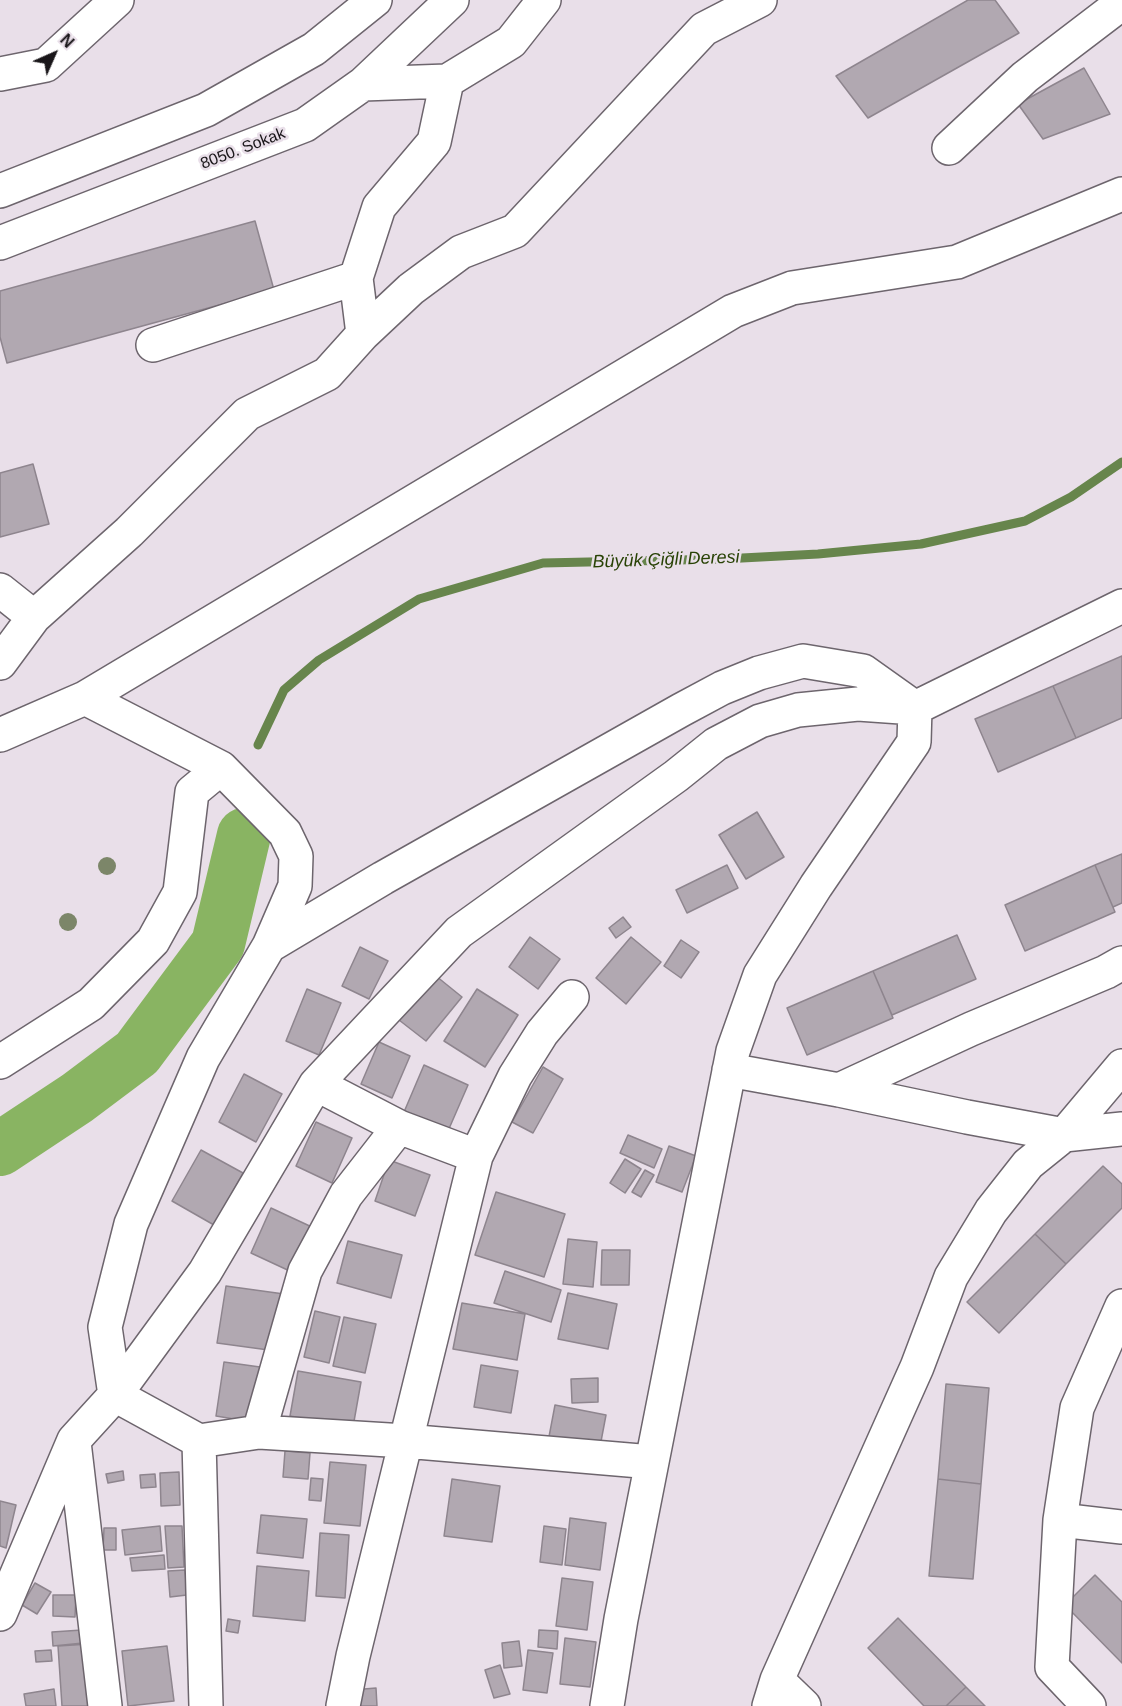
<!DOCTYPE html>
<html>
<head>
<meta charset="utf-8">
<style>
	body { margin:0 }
	#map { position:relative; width:1122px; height:1706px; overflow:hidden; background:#e9dfe9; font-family:Arial,sans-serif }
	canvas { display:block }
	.north { position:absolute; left:24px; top:24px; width:60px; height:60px; -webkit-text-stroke:4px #e9dfe9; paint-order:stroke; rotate:45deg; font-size:16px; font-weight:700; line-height:24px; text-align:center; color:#191619 }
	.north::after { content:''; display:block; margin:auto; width:21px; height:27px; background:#191619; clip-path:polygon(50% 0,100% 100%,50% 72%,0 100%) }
</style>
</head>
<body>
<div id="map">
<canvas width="1122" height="1706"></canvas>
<div class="north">N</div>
</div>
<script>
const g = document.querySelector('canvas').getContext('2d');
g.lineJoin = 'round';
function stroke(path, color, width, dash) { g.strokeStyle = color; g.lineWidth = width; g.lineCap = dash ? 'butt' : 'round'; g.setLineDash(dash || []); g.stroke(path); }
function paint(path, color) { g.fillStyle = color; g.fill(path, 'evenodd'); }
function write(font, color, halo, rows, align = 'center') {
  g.font = font + ' Arial,sans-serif'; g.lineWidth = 5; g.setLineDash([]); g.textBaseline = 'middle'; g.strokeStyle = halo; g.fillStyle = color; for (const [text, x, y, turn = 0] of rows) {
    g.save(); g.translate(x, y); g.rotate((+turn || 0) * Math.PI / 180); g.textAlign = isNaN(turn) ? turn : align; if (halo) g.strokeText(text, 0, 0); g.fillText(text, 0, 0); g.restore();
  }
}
stroke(new Path2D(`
	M258,745l26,-55 35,-30 100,-61 124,-36 180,-4 95,-5 103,-10 104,-23 46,-24 51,-35`), '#67854c', 9);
stroke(new Path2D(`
	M0,1149l77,-51 60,-45 81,-109 26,-109`), '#89b462', 54);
const building = new Path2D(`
	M968,0h27l24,33 -151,85 -32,-42z
	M1084,68l26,46 -67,25 -25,-35z
	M255,221l19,69 -267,73 -7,-26v-46z
	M33,464l16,60 -49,13v-64z
	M1122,656v62l-46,20 -23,-52z
	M1053,686l23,52 -78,34 -23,-53z
	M757,812l27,45 -38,22 -27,-44z
	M1122,854v49l-9,4 -18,-42z
	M727,865l11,23 -51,25 -11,-23z
	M1095,865l20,47 -90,39 -20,-46z
	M623,917l8,10 -15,11 -7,-10z
	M957,935l19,44 -84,36 -19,-44z
	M530,937l30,22 -22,30 -29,-22z
	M631,937l30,25 -35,42 -30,-26z
	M681,940l18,12 -18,26 -17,-12z
	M360,947l28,14 -19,38 -27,-13z
	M873,971l20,47 -86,37 -20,-47z
	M436,976l26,21 -36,44 -27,-21z
	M307,989l34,14 -22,52 -33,-14z
	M477,989l41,26 -33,52 -41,-26z
	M379,1042l31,14 -18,42 -31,-14z
	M424,1065l44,20 -20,46 -44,-19z
	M543,1067l20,12 -30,54 -21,-11z
	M244,1074l38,20 -26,48 -37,-20z
	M316,1122l36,16 -20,45 -36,-17z
	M628,1135l34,14 -8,19 -34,-15z
	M669,1146l27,10 -14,36 -26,-10z
	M201,1150l42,23 -29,52 -42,-24z
	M625,1159l16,10 -16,24 -15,-10z
	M389,1160l41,15 -15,41 -40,-15z
	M1103,1166l19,18v24l-56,56 -31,-30z
	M645,1170l9,5 -13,22 -9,-5z
	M496,1192l69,22 -21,63 -69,-22z
	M271,1208l43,20 -20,45 -43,-20z
	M1035,1234l31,30 -67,69 -32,-31z
	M568,1239l29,3 -4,45 -30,-3z
	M348,1241l54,14 -11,43 -54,-15z
	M602,1250h28l-1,35h-28z
	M505,1271l56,19 -10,32 -57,-19z
	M226,1286l58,8 -8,57 -59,-8z
	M568,1293l49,11 -9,45 -50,-10z
	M462,1303l63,11 -8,46 -64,-11z
	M315,1311l25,6 -11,46 -25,-6z
	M344,1317l32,7 -11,49 -32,-7z
	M224,1362l36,5 -8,55 -36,-6z
	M481,1365l37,6 -7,42 -37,-6z
	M298,1371l63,11 -8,45 -63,-11z
	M598,1378v24l-26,1 -1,-24z
	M946,1384l43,4 -8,96 -43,-5z
	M555,1405l51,10 -7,37 -51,-10z
	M285,1451l25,2 -2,26 -25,-2z
	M330,1462l36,3 -6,61 -36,-3z
	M123,1471l1,9 -16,3 -2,-9z
	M179,1472l1,33 -19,1 -1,-33z
	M155,1474l1,13 -15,1 -1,-13z
	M311,1478l12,1 -2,22 -12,-1z
	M452,1479l48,7 -8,56 -48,-6z
	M938,1479l43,5 -8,95 -44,-3z
	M0,1501l16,4 -10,43 -6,-2z
	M261,1515l46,4 -4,39 -46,-5z
	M570,1518l36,5 -6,47 -35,-5z
	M160,1526l2,25 -37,4 -3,-25z
	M165,1526h17l2,41 -16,1z
	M544,1526l22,3 -4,36 -22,-3z
	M104,1528h12v22h-13z
	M320,1533l29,2 -4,63 -29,-2z
	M164,1555l1,14 -33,2 -2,-13z
	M257,1566l52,5 -4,50 -52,-5z
	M185,1570l2,25 -17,2 -2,-26z
	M1095,1575l27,27v61l-57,-58z
	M562,1578l31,4 -6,48 -31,-4z
	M35,1583l16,9 -14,22 -15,-9z
	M53,1595h23l-1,22 -22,-1z
	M898,1618l68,69 -20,19h-22l-56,-58z
	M228,1619l12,2 -2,12 -12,-2z
	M82,1630l1,13 -30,3 -1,-14z
	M539,1630l19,1 -1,18 -19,-2z
	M565,1638l31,4 -6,45 -30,-3z
	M519,1641l3,25 -18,2 -2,-25z
	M89,1644l4,62h-31l-4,-60z
	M167,1646l7,55 -46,5 -6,-55z
	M51,1650l1,11 -16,1 -1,-11z
	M528,1650l25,3 -6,40 -24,-3z
	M500,1665l10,29 -16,4 -9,-28z
	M966,1687l19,19h-39z
	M376,1688l1,18h-25v-16z
	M54,1689l2,17h-30l-2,-12z`);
paint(building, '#b1a8b1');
stroke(building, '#8e858e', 1.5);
const minor = new Path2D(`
	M0,74l46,-9 71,-65
	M363,84l84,-3 64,-39 33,-42
	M949,148l76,-71 97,-74
	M0,191l206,-81 108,-61 61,-49
	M0,243l305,-118 58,-41 89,-84
	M363,334l-7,-56 23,-71 55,-65 13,-61
	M153,345l203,-67
	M0,590l34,27
	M0,663l34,-46 95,-85 118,-118 80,-40 36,-40 48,-45 50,-37 54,-21 189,-202 56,-29
	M0,735l85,-37 648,-387 59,-23 165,-26 165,-68
	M269,946l114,-68 298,-168 41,-22 37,-15 44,-12 60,10 52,37 -1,34 -98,144 -56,89 -27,76 -112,568 -14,87
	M0,1062l91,-58 62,-63 27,-49 12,-100 29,-24
	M729,1070l110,20 128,27 97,18 58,-6
	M316,1084l83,43 77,29
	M839,1090l132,-61 135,-57 16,-9
	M259,1432l46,-161 41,-76 53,-68
	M199,1441l7,265
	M74,1442l31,264
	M652,1462l-247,-21 -146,-9 -60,9 -84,-46 90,-123 111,-188 143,-152 217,-156 40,-32 44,-23 38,-11 60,-6 57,4 207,-102
	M1060,1520l62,7
	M0,1614l74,-174 41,-45 -10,-68 26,-103 72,-166 66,-112 26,-60 1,-30 -11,-23 -64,-65 -136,-70
	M777,1680l27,26
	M343,1706l10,-50 123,-500 39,-80 27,-43 30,-36
	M769,1706l8,-26 140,-313 34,-90 40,-66 37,-47 36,-29 58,-69
	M1089,1706l-37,-39 8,-147 17,-112 45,-102`);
stroke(minor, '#6d656d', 36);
stroke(minor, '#fff', 33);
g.fillStyle = '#7c8669';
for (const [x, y] of [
	[107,866],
	[68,922]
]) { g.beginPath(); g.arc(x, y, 9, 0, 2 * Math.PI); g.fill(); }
write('16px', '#191619', '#e9dfe9', [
	["8050. Sokak",243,149,-21]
]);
write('italic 18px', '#284205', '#e9dfe9', [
	["Büyük Çiğli Deresi",666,560,-2]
]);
</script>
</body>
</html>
